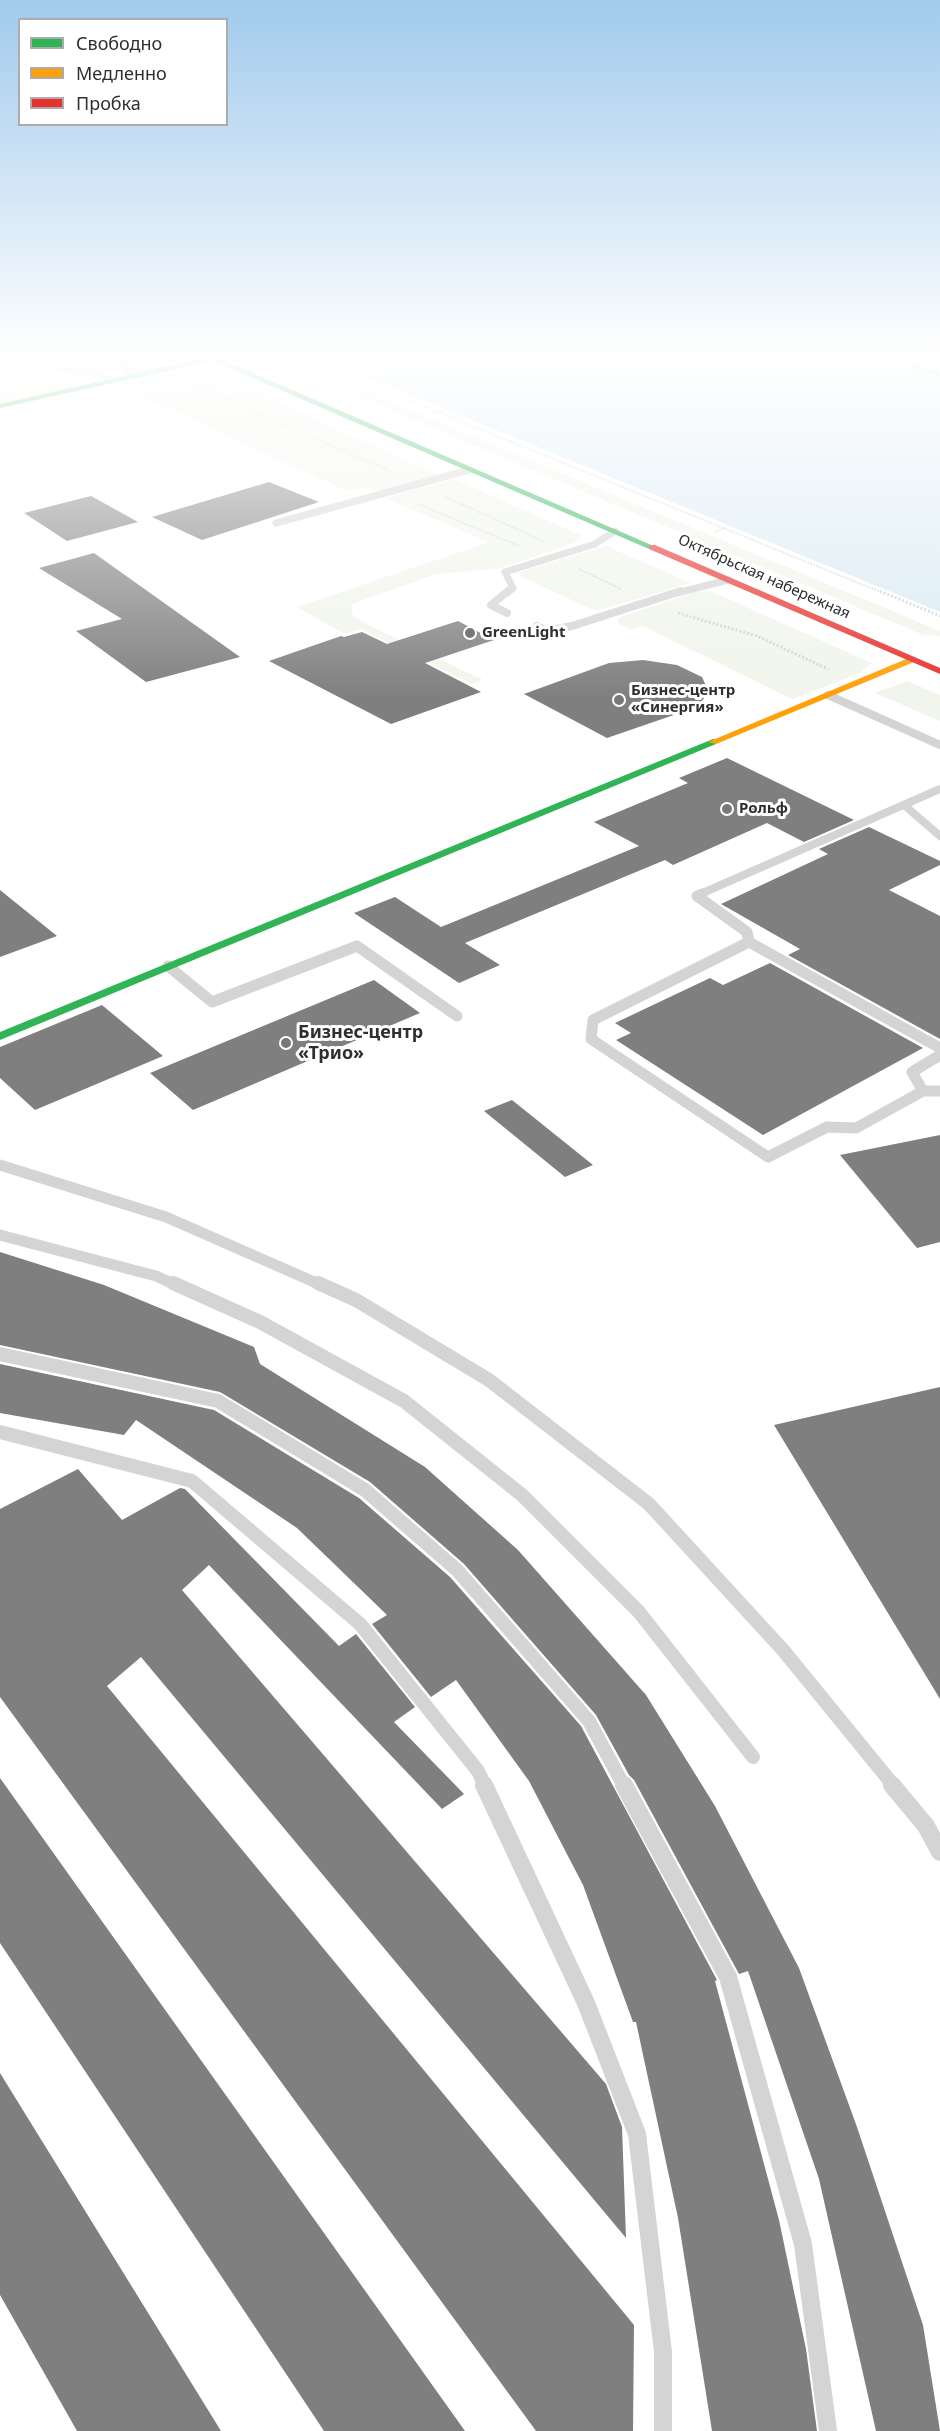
<!DOCTYPE html>
<html>
<head>
<meta charset="utf-8">
<style>
	body { margin:0 }
	#map { position:relative; width:940px; height:2431px; overflow:hidden; background:#fff; font-family:"Noto Sans",sans-serif }
	canvas { display:block }
	.legend { position:absolute; left:18px; top:18px; width:210px; height:108px; box-sizing:border-box; background:#fff; border:2px solid #acacac; margin:0; padding:8px 10px; list-style:none; font-size:18px; color:#2f2f2f }
	.legend li { display:flex; align-items:center; gap:12px; height:30px }
	.legend b { width:30px; border:2px solid #acacac }
</style>
</head>
<body>
<div id="map">
<canvas width="940" height="2431"></canvas>
<ul class="legend">
<li><b style="height:8px;background:#30b455"></b>Свободно</li>
<li><b style="height:8px;background:#ff9f0a"></b>Медленно</li>
<li><b style="height:8px;background:#e5322d"></b>Пробка</li>
</ul>
</div>
<script>
const g = document.querySelector('canvas').getContext('2d');
g.lineJoin = 'round';
function paint(path, color) { g.fillStyle = color; g.fill(path, 'evenodd'); }
function stroke(path, color, width, dash) { g.strokeStyle = color; g.lineWidth = width; g.lineCap = dash ? 'butt' : 'round'; g.setLineDash(dash || []); g.stroke(path); }
function write(font, color, halo, rows, align = 'center') {
  g.font = font + ' "Noto Sans",sans-serif'; g.lineWidth = 6; g.setLineDash([]); g.textBaseline = 'middle'; g.strokeStyle = halo; g.fillStyle = color; for (const [text, x, y, turn = 0] of rows) {
    g.save(); g.translate(x, y); g.rotate((+turn || 0) * Math.PI / 180); g.textAlign = isNaN(turn) ? turn : align; if (halo) g.strokeText(text, 0, 0); g.fillText(text, 0, 0); g.restore();
  }
}
paint(new Path2D(`
	M265,357h18l657,274v5l-19,-2z
	M37,366l41,21 -78,17v-31z
	M197,366l241,109 -61,17 -12,-5 -18,4 -229,-106z
	M454,479l129,57 -7,6 -75,26 -65,6 -84,30v10l12,9 119,57 -11,4 -110,-55 -17,5 -48,-27 192,-65 -104,-44z
	M606,546l85,37 -92,27 -8,-1 -71,-33v-4z
	M710,591l162,72 -12,10 -68,26 -149,-73 -13,4 -13,-8 3,-5 76,-25z
	M907,681l33,14v26l-65,-28z`), '#f1f5eb');
paint(new Path2D(`
	M316,357h624v255l-541,-222z`), '#d8eaf3');
stroke(new Path2D(`
	M885,357l55,18`), '#387795', 1.5, [4.5, 3]);
paint(new Path2D(`
	M269,482l50,20 -117,38 -50,-23z
	M91,496l47,26 -71,19 -43,-28z
	M94,553l146,104 -94,25 -70,-51 46,-12 -83,-51z
	M458,621l36,19 -69,23 56,29 -90,32 -122,-63 72,-25 3,1 18,-5 25,12z
	M643,660l34,5 25,12 7,15 -12,15 -90,31 -83,-44 85,-31z
	M727,758l127,62 -50,22 -37,-19 -94,42 -8,-5 -200,83 35,22 -41,18 -105,-70 41,-16 46,30 198,-81 -45,-24 94,-39 -9,-5z
	M869,827l71,34v4l-51,25 51,26v123l-152,-84 12,-6 -79,-45 107,-50 -9,-5z
	M0,890l57,46 -57,21z
	M770,963l153,85 -160,87 -147,-95 15,-7 -16,-10 95,-45 13,7z
	M374,980l46,33 -227,97 -43,-37z
	M102,1005l61,51 -128,54 -35,-32v-31z
	M512,1100l81,65 -28,12 -81,-66z
	M940,1135v107l-23,6 -77,-93z
	M0,1252l104,33 150,62 6,17 165,103 93,83 128,145 69,111 84,162 58,159 66,198 17,106h-64l-57,-252 -71,-208 -9,3 -105,-194 -5,-5 -33,-60 -132,-151 -94,-82 -150,-90 -220,-47z
	M0,1364l214,46 145,88 91,79 131,149 136,254 -2,1 64,239 27,129 11,82h-105l-34,-213 -42,-196h-3l-50,-137 -54,-104 -73,-101 -25,17 -59,-73 15,-9 -90,-87 -161,-108 -12,15 -124,-22z
	M940,1387v312l-166,-274z
	M78,1469l44,51 58,-32 5,1 154,157 17,-12 59,73 -21,15 70,72 -22,15 -233,-244 -27,25 424,494 16,43 4,111 -485,-581 -34,29 527,639 -1,106h-97l-536,-734v-188z
	M0,1778l465,653h-141l-324,-488z
	M0,2073l221,358h-144l-77,-136z`), '#7f7f7f');
stroke(new Path2D(`
	M0,370l40,-8
	M198,384l65,32 127,55
	M385,396l9,-2 489,199
	M446,497l97,44
	M418,504l101,42
	M715,532l10,-4
	M579,569l42,20`), '#d4d4d4', 2, [1.5, 1.5]);
stroke(new Path2D(`
	M880,591l60,25
	M678,613l79,23 71,33`), '#d4d4d4', 3, [2, 2]);
stroke(new Path2D(`
	M59,366l14,6h22l19,9
	M139,375l-21,-10 26,-8
	M276,523l193,-53
	M507,593l6,-5 -8,-16 90,-28 20,-13
	M677,593l51,-13`), '#d4d4d4', 7);
stroke(new Path2D(`
	M507,613l-16,-8 17,-14
	M537,626l10,5 25,-5 109,-35
	M828,695l112,50
	M904,805l36,31
	M698,895l242,-106`), '#d4d4d4', 8);
stroke(new Path2D(`
	M702,894l-5,2 50,36 2,10
	M168,966l44,36 145,-56 100,70
	M940,1048l-191,-106 -156,78 -2,19 177,118 59,-30 29,1 67,-37h17
	M923,1091l-11,-19 28,-17
	M0,1165l166,52 155,68
	M0,1235l156,41 20,9`), '#d4d4d4', 11);
stroke(new Path2D(`
	M173,1283l87,39 144,79 118,94 117,117 114,145
	M318,1283l38,17 133,80 160,124 134,146 111,136
	M0,1354l218,47 147,89 92,80 132,151 35,65
	M0,1432l192,49 168,143 118,147 7,15`), '#d4d4d4', 14);
stroke(new Path2D(`
	M484,1785l102,218 51,131 26,218v79
	M624,1785l104,192 75,267 25,187
	M892,1785l34,41 14,26`), '#d4d4d4', 18);
paint(new Path2D(`
	M207,357h9l440,190 -7,2 -436,-188 -213,47v-4z
	M713,739l3,1v4l-716,296v-8z`), '#30b455');
paint(new Path2D(`
	M911,657l5,3 -2,2 -198,82 -8,-2z`), '#ff9f0a');
paint(new Path2D(`
	M649,545h6l285,123v6l-291,-125z`), '#e5322d');
const sky = g.createLinearGradient(0, 0, 0, 698);
sky.addColorStop(0, '#a1caec');
sky.addColorStop(0.51, '#fff');
sky.addColorStop(1, '#ffffff00');
g.fillStyle = sky;
g.fillRect(0, 0, 940, 698);
for (const [x, y, r, color] of [
	[470,633,6,"#787878"],
	[619,700,6,"#787878"],
	[727,809,6,"#787878"],
	[286,1043,6,"#787878"]
]) { const dot = new Path2D(); dot.arc(x, y, r, 0, 2 * Math.PI); g.fillStyle = color; g.fill(dot); stroke(dot, '#fff', 2); }
write('15px', '#2f2f2f', '#fff', [
	["Октябрьская набережная",764,577,24]
]);
write('bold 15px', '#2f2f2f', '#fff', [
	["GreenLight",482,633],
	["Бизнес-центр",631,691],
	["«Синергия»",631,708],
	["Рольф",739,809]
], 'left');
write('bold 18px', '#2f2f2f', '#fff', [
	["Бизнес-центр",298,1033],
	["«Трио»",298,1054]
], 'left');
</script>
</body>
</html>
